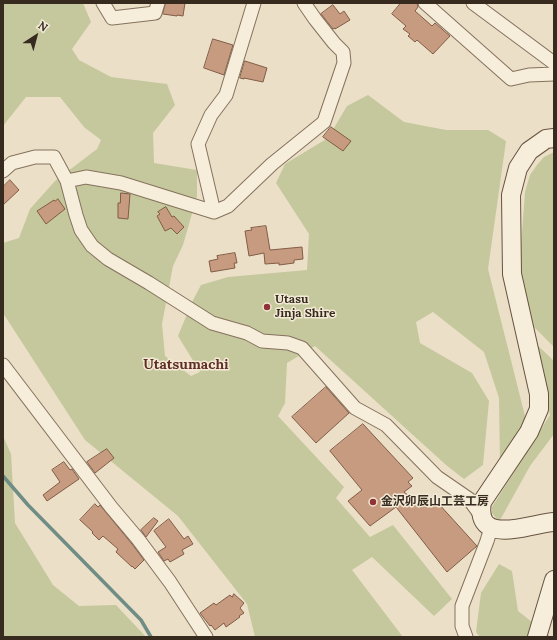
<!DOCTYPE html>
<html>
<head>
<meta charset="utf-8">
<style>
	body { margin:0 }
	#map { position:relative; width:557px; height:640px; overflow:hidden; background:#ebdfc7; font-family:Lora,serif }
	canvas { display:block }
	.frame { position:absolute; inset:0; border:4px solid #372b20; pointer-events:none }
	.north { position:absolute; left:16px; top:16px; width:40px; height:40px; -webkit-text-stroke:3px #f3ead6; paint-order:stroke; rotate:36deg; font-size:11px; font-weight:700; line-height:16px; text-align:center; color:#372b20 }
	.north::after { content:''; display:block; margin:auto; width:14px; height:18px; background:#372b20; clip-path:polygon(50% 0,100% 100%,50% 72%,0 100%) }
</style>
</head>
<body>
<div id="map">
<canvas width="557" height="640"></canvas>
<div class="frame"></div>
<div class="north">N</div>
</div>
<script>
const g = document.querySelector('canvas').getContext('2d');
g.lineJoin = 'round';
function paint(path, color) { g.fillStyle = color; g.fill(path, 'evenodd'); }
function stroke(path, color, width, dash) { g.strokeStyle = color; g.lineWidth = width; g.lineCap = dash ? 'butt' : 'round'; g.setLineDash(dash || []); g.stroke(path); }
function write(font, color, halo, rows, align = 'center') {
  g.font = font + ' Lora,"Noto Sans JP",serif'; g.lineWidth = 3; g.setLineDash([]); g.textBaseline = 'middle'; g.strokeStyle = halo; g.fillStyle = color; for (const [text, x, y, turn = 0] of rows) {
    g.save(); g.translate(x, y); g.rotate((+turn || 0) * Math.PI / 180); g.textAlign = isNaN(turn) ? turn : align; if (halo) g.strokeText(text, 0, 0); g.fillText(text, 0, 0); g.restore();
  }
}
paint(new Path2D(`
	M3,3h80l8,19 -19,27 7,11 32,17 56,7 8,21 -22,28 1,30 43,7v26l-14,49 -10,21 -11,58 3,32 26,20 9,-4 -22,-36 14,-34 9,-17 27,-8 79,-7 2,-36 -33,-51 9,-19 43,-26 19,-32 21,-11 36,27 42,8h42l18,11 -18,128 40,159 -28,36 -1,-66 -15,-46 -51,-40 -17,10 4,21 52,30 17,28 -6,64 -19,14 -18,-14 -131,-119 -28,17 -2,40 -7,13 66,71 -8,11 34,39 23,-12 59,74 -18,17 -62,-59 -20,13 51,67h-148l-8,-33 -69,-88 -93,-76 -82,-127v-70l16,-5 11,-29 25,-28 42,-32 4,-9 -17,-13 -24,-30h-34l-23,29z
	M554,152v195l-23,-23 -12,-51 6,-81 5,-17 7,-10 7,-8z
	M534,342l20,19v73l-24,32 -31,56 -7,-9v-6l58,-92z
	M3,436l8,18 4,69 38,62 26,21 37,-1 30,32h-143z
	M499,564l13,7 6,40 33,26h-71l-4,-5 5,-39z`), '#c4c89c');
stroke(new Path2D(`
	M3,476l25,29 113,115 10,17`), '#6f8d85', 3.5);
const building = new Path2D(`
	M166,3h19l-2,13 -6,-1v1l-14,-2z
	M401,3h16l1,4 -3,4 17,15 3,-3 15,13 -17,18 -16,-14 -2,2 -7,-6 2,-2 -7,-5 3,-3 -14,-12z
	M333,5l7,9 4,-3 6,9 -15,9v-1l-2,1 -12,-15z
	M213,39l20,6 -9,30 -20,-7z
	M245,61l22,7 -4,14 -19,-4v1l-4,-1z
	M331,127l20,14 -8,10 -20,-14z
	M10,180l9,10 -16,15v-18z
	M121,193l9,1 -2,25 -10,-1v-15h2z
	M58,199l7,10 -19,15 -9,-13 17,-11 1,1z
	M166,207l6,10 2,-1 10,11 -7,7 -6,-6 -6,3 -8,-15 3,-2 -2,-2z
	M266,226l4,24 32,-3 1,12 -9,1v3l-15,2v-2l-14,1 -1,-11 -15,3 -4,-25 7,-1 -1,-2z
	M235,253l2,10h-3l1,5 -24,4 -2,-11 9,-2 -1,-3z
	M326,387l23,26 -33,30 -24,-26z
	M363,424l50,54 -5,4 4,4 -8,6 15,12 8,-7 6,10 5,-4 39,43 -30,26 -51,-65 -26,19 -22,-25 14,-11 -32,-39z
	M107,449l7,9 -19,15 -8,-11z
	M64,462l6,8 2,-1 7,10 -32,22 -4,-6 17,-13 -8,-12z
	M95,504l3,3 2,-2 32,39 12,16 -9,9 -3,-3v1l-16,-15 2,-3 -15,-13 -4,4 -7,-7 1,-1 -13,-12z
	M154,518l4,3 -12,16 -5,-7z
	M169,519l15,20 4,-3 5,8 -11,6 2,4 -14,8 -2,-3 -4,2 -6,-9 8,-5 -12,-16z
	M234,594l10,9 -4,5 4,5 -5,3 1,1 -14,10 -2,-4 -9,7 -4,-5 -1,1 -10,-13 14,-10 2,2 14,-10 2,2z`);
paint(building, '#c69b80');
stroke(building, '#825c46', 1);
const street = new Path2D(`
	M103,3l9,15 43,-5 3,-10
	M425,3l86,76 18,-4 25,-1
	M473,3l81,60
	M3,171l9,-8 23,-6h19l13,24 9,34 5,15 11,16 16,13 41,24 63,40 35,10 15,8 26,2 14,5 53,60 31,17 51,52 32,22 13,18
	M67,181l19,-4 35,6 93,29 14,-6 44,-42 52,-42 20,-59 -1,-11 -9,-9 -19,-24 -11,-16
	M214,212l-16,-68 13,-29 15,-20 28,-92
	M3,365l108,142 27,32 32,43 36,55
	M466,637l-4,-11v-20l25,-65 4,-13`);
const secondary = new Path2D(`
	M554,138l-8,1 -17,12 -11,17 -7,27 1,79 27,120v15l-10,23 -47,70c-8,46 50,21 72,20
	M537,637l17,-57`);
stroke(street, '#85725e', 15);
stroke(secondary, '#675341', 20);
stroke(street, '#f6edda', 13);
stroke(secondary, '#f6edda', 18);
for (const [x, y, r, color] of [
	[267,307,4,"#8f3336"],
	[373,502,4,"#8f3336"]
]) { const dot = new Path2D(); dot.arc(x, y, r, 0, 2 * Math.PI); g.fillStyle = color; g.fill(dot); stroke(dot, '#f3ead6', 1.5); }
write('bold 12px', '#372b20', '#f3ead6', [
	["Utasu",275,300],
	["Jinja Shire",275,314],
	["金沢卯辰山工芸工房",381,502]
], 'left');
write('bold 14px', '#602e24', '#f3ead6', [
	["Utatsumachi",186,365]
]);
</script>
</body>
</html>
